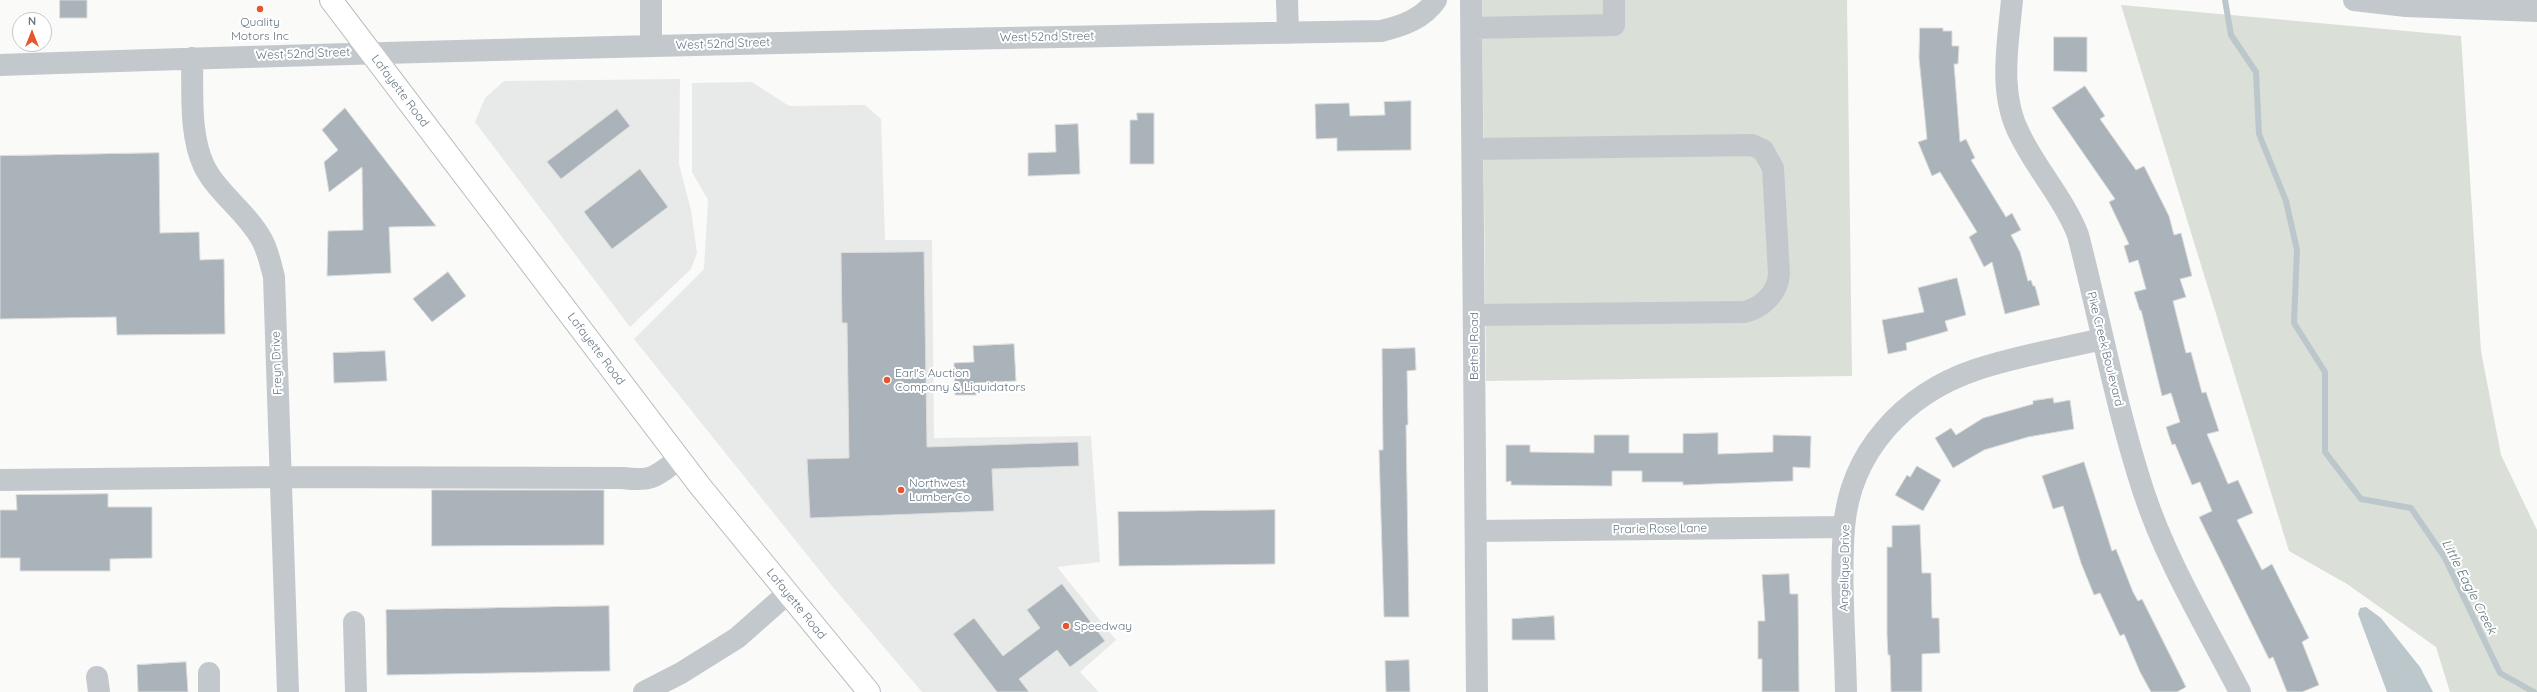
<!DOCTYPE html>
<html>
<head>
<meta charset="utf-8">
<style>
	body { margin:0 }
	#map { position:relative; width:2537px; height:692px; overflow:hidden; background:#fafaf8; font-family:Quicksand,sans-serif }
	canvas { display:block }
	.north { position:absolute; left:12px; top:12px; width:40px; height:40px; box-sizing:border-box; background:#fff; border:1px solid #c1c8cd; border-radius:50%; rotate:0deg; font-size:11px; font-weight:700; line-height:16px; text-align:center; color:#657683 }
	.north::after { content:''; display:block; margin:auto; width:14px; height:18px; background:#e4572e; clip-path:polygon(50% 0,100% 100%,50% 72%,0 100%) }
</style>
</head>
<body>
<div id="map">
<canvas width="2537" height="692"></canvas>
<div class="north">N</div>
</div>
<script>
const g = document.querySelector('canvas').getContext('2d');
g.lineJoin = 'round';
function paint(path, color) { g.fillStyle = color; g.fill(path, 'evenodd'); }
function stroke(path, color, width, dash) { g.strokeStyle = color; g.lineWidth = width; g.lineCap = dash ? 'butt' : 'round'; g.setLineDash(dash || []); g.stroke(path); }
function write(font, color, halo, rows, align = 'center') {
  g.font = font + ' Quicksand,sans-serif'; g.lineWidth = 4; g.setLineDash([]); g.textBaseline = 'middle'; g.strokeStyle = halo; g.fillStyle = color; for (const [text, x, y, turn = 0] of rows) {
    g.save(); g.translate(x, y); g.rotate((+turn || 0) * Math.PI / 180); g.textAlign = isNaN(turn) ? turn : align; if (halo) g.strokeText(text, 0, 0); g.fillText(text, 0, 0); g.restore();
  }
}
paint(new Path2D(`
	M680,79l-1,85 12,46 6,43 -6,16 -61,58 -155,-205 10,-24 19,-17z
	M752,82l37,24 76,-1 16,14 4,121h47l2,198 157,-2 9,126 -43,5 59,73 -36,32 19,20h-177l-90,-106 -198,-247 70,-70 4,-69 -16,-28v-89z`), '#e8e9e9');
paint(new Path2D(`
	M1482,0h365l5,376 -366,5z
	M2121,5l340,31 20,315 20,104 36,75v162h-87l-14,-45 -89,-63 -58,-33z`), '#dadfd7');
paint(new Path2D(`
	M2366,607l15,11 39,49 13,25h-46l-29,-78 2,-6z`), '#bbc7cb');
stroke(new Path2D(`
	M2225,0l6,35 25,37 3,62 27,67 11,49 -3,73 31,49v80l36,47 50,9 34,50 55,115 34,19`), '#bbc7cb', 6);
const building = new Path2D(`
	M60,0h27v18h-27z
	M1920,28h23v3h9v15h7l-1,18h-4l6,78 6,-3 9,19 -4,2 35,57 6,-4 9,17 -10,5 9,17 8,29 3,-1 2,6h2l5,19 -35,9 -13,-52 -8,5 -15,-30 8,-5 -37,-60 -8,4 -14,-34 9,-3 -8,-81z
	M2054,37h33v35l-33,-1z
	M2085,86l20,30 -5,3 36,51 8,-4 25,50 5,19 7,-2 11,43 -12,3 6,18 -13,4 13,52 5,-1 11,41 4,-1 13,39 -12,3 21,50 10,-4 15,33 -16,7 25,50 10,-6 37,74 -7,4 17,43 -17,7h-15l-14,-35 -4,2 -70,-142 13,-6 -12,-29 -8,3 -17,-41 -3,1 -6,-18 14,-5 -9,-29 -9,3 -21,-86 -1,1 -6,-19 12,-3 -8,-29 -9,3 -5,-17 5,-2 -20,-42 6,-3 -63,-91z
	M1411,101v49l-74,1v-13l-21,1 -1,-35 34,-1 1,13 35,-1 -1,-13z
	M345,108l91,118 -47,1 2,46 -64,3 1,-45 35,-1 -1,-63 -33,25 -5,-30 14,-12 -16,-20z
	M617,109l13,17 -69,53 -14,-17z
	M1137,113h17v51h-24v-44h7z
	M1078,124l2,50 -52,2v-23l28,-1 -1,-27z
	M159,153l1,80 39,-1 1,28 24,-1 1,75 -108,1 -1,-18 -116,2v-163z
	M640,169l28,38 -56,42 -28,-37z
	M924,252l3,195 151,-5 1,24 -87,3 2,42 -184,7 -3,-59 42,-1 -2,-135h-5l-1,-70z
	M448,272l18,24 -34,26 -19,-23z
	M1957,278l9,37 -21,6 3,10 -42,12 1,7 -19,4 -6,-34 42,-8 -6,-24z
	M1014,344l2,37 -41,2 1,12h-21l-1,-32 20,-1 -1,-16z
	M1415,348l1,22 -9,1 1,54h-2l3,192h-25l-5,-167h4l-1,-101z
	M385,351l2,30 -53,2 -1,-30z
	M2053,398l1,5 16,-3 4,29 -46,8 -44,13 -31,18 -18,-30 16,-10 5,7 27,-17 50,-14v-3z
	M1718,433v21l55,-2v-17l38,1 -1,32 -17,-1v14l-110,4v-3h-41v-11h-30v15l-101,-1v-4l-5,1v-37h24v7l64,1v-18h35v18h54v-19z
	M2084,462l28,89 4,-2 17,43 5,9 4,-2 44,88 -9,5h-26l-11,-20 -16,-38 -4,2 -20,-43 -6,2 -13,-32 -18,-57 -10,3 -11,-33z
	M1917,466l24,14 -18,31 -28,-16 12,-20 3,2z
	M432,490h172v55l-172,1z
	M108,494v13h44v51l-42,1v12h-90v-13h-20v-48h17l-1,-15z
	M1275,510v54l-156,2 -1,-54z
	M1920,525l2,48h9l1,45h7l1,35 -18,1v38h-31l-1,-37h-2l-1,-20v-88h5v-21z
	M1789,574l1,20h8l1,98h-37v-33h-4v-38h7l-3,-46z
	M1062,584l43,57 -35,26 -13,-17 -38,29 10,13h-32l-44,-58 21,-16 29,38 37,-28 -13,-18z
	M609,606l1,65 -223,4 -1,-65z
	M1554,616l1,24h-43v-21z
	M1409,660l1,32h-24l-1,-31z
	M186,662l2,30h-50l-1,-27z`);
paint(building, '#aab3b9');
stroke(building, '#dcdcda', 1);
const major = new Path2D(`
	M331,0l369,486 169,206`);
stroke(major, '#b5babe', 24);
stroke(new Path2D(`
	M1287,0l1,33
	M1471,0l6,692
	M2012,0c-4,44 -14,94 8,135 17,35 44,64 58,100 22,85 38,172 65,255 23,71 63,136 97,202
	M2354,0l52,6 131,5
	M1472,28l142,-3v-25
	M651,46v-46
	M192,58c1,34 -3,76 12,108 14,28 43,46 58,74 6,11 9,25 12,37l14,415
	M0,65c460,-16 920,-26 1381,-34 21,-5 42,-12 55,-31
	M1473,149l279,-4 11,5 10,18 6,106c-1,19 -17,34 -35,38l-270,3
	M0,480l281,-3 342,1c30,4 33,-2 56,-19
	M1476,531l368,-4
	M354,622l2,70
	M209,673v19
	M97,677l2,15
	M644,692l37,-19 56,-35 51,-45
	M1846,692c-1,-54 -6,-111 -2,-164 6,-77 61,-134 131,-158 41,-14 85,-21 127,-31`), '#c3c8cc', 22);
stroke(major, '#fff', 22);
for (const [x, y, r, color] of [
	[260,9,4,"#e4572e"],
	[887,380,4,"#e4572e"],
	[901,490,4,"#e4572e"],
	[1066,626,4,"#e4572e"]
]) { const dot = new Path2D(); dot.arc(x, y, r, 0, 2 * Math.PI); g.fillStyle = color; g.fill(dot); stroke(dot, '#fff', 1.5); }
write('12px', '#657683', '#fff', [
	["Quality",260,22,"center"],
	["Motors Inc",260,36,"center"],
	["Earl's Auction",895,373],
	["Company & Liquidators",895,387],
	["Northwest",909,483],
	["Lumber Co",909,497],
	["Speedway",1074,626]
], 'left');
write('12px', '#657683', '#fff', [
	["West 52nd Street",1047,37,-1],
	["West 52nd Street",723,44,-2],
	["West 52nd Street",303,54,-2],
	["Lafayette Road",400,91,53],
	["Bethel Road",1474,346,-90],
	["Lafayette Road",596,349,53],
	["Pike Creek Boulevard",2105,349,76],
	["Freyn Drive",277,363,-92],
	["Prarie Rose Lane",1660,529,-1],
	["Angelique Drive",1845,568,-89],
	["Lafayette Road",796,604,51]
]);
write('italic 13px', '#60757c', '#fff', [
	["Little Eagle Creek",2469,587,63]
]);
</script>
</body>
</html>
